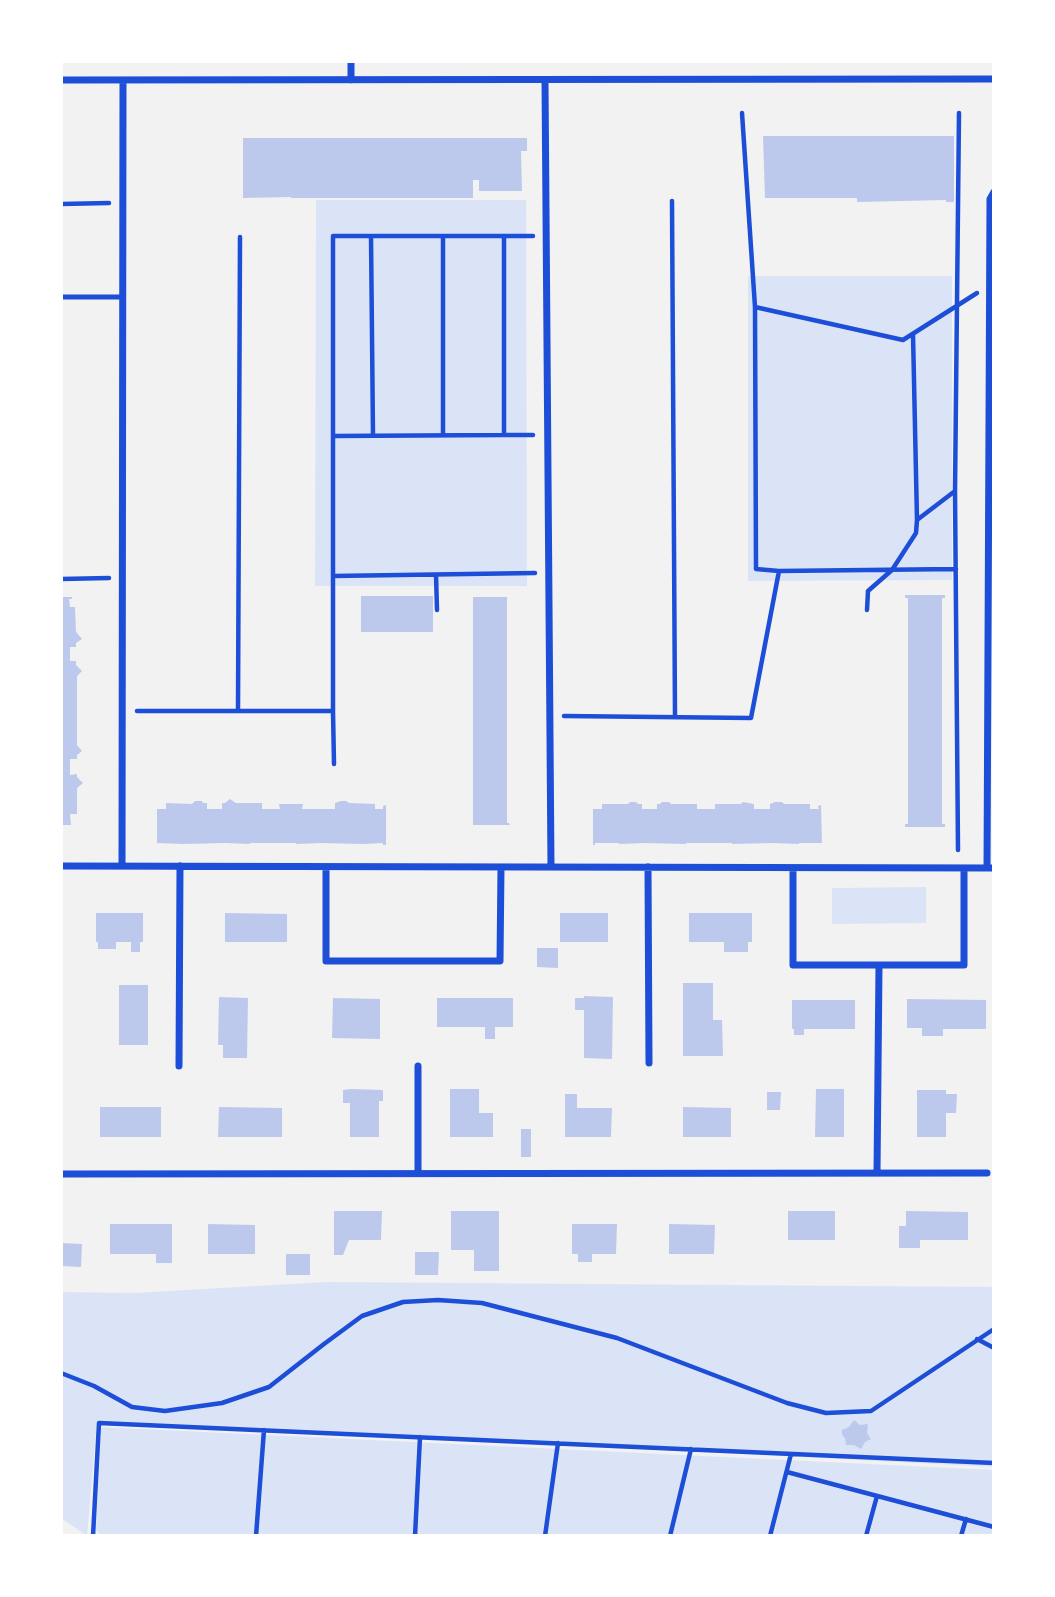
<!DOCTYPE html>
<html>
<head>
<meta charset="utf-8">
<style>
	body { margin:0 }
	#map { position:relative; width:1055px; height:1597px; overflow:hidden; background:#f2f2f2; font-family:Rubik,sans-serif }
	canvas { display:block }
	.frame { position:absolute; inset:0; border:63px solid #fff; pointer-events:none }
</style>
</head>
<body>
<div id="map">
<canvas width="1055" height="1597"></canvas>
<div class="frame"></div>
</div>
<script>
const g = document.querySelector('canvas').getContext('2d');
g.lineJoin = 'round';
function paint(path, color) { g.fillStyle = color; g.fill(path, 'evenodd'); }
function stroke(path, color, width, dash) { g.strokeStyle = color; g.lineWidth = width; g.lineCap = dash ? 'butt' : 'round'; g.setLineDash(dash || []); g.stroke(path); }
paint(new Path2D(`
	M316,200h210l1,386h-212z
	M748,276h204v304l-204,1z
	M926,887v36l-94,1v-36z
	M326,1282l668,5v180l-897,-46 -10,115 -26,-18v-226l74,1z
	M101,1427l893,43v66h-893l-5,-6z`), '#dbe4f7');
paint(new Path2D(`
	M763,136h191v66h-8v-2l-89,2v-4h-92z
	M243,138h284v13h-6l1,40h-43v-11h-6v18h-182v-1l-48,1z
	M905,595h40v3h-3v226h3v3h-40v-3h3v-226h-3z
	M361,596h72v36h-72z
	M61,597h11v2h-3l1,8h5l1,25 6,7 -6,4v4h-6v14h6v4l6,6 -5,5v69l5,6 -5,4v4h-7v16l7,-1v3l6,6 -6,5v26h-7l1,11h-10z
	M473,597h34v226h2l1,2h-37z
	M230,799l6,4h26v6h18l-1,-5h24l-1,5h33v-6l6,-2h5l3,2 26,1v5h8v-3l3,-1v40h-3v-2l-20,1 -42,-1 -25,1v-1h-46v1l-25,-1 -42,1 -26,-1v-34h9v-6l26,1 3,-3h7l1,2h4v6h15v-6h3z
	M630,802h6l2,2h4v5h15v-5h3l2,-2h7l2,2h26v5h18v-5h26l2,-2 11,2v5h16v-5l5,-2h7l2,2h26v5h9l-1,-3 3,-1 1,38h-23v1l-26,-1 -41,1v-1h-46v1l-42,-1 -25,1v-1h-24v2h-2v-36h9v-5h26z
	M96,913h47v29h-3v10h-9v-10h-15v7h-18v-7h-2z
	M225,913l62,1v28h-62z
	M560,913h48v29h-48z
	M689,913h63v29h-4v10h-24v-10h-35z
	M537,948h21v20l-21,-1z
	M683,983h30v37h9l1,36h-40z
	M119,985h29v60h-29z
	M584,996l29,1 -1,62 -28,-1v-48h-9v-12h9z
	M219,997l29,1 -1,60h-24v-13h-5z
	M333,998l47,1v40l-48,-1z
	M437,998h76v29h-18v12h-10v-12h-48z
	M907,999l79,1v29h-43v7h-21v-8h-15z
	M792,1000h63v29h-51v6h-10v-6h-2z
	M351,1089l32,1v11h-4v36h-29v-34h-7v-13z
	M450,1089h29v24h14v24h-43z
	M816,1089h28v48h-29z
	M917,1090h29v4h11l-1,19h-10v24h-29z
	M767,1092h14l-1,18h-13z
	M565,1094h12v14h35l-1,29h-46z
	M100,1107h61v30h-61z
	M219,1107l63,1v29h-64z
	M683,1107l48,1v29h-48z
	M521,1129h10v28h-10z
	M334,1211h48l-1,29h-32l-6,15h-9z
	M451,1211h48v60h-25v-21h-23z
	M788,1211h47v29h-47z
	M906,1211l62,1v28h-48v8h-21v-22h7z
	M110,1224h62v39h-16v-9h-46z
	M208,1224l47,1v29h-47z
	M572,1224h45l-1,30h-24v8h-14v-8h-6z
	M669,1224l46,1 -1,29h-45z
	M61,1243l21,1 -1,23 -20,-1z
	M415,1252h24l-1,23h-23z
	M286,1254h24v21h-24z
	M854,1420l6,5 8,-1 -1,9 4,6 -6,3 -4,7 -7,-4h-8l-1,-7 -3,-3v-5l7,-3z`), '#bdc9ec');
stroke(new Path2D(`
	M742,113l13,194 148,33 74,-47
	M672,201l3,516
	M61,204l48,-1
	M371,236l2,200
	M443,236v199
	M755,307l1,262 23,2
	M913,334l4,186
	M504,435h29
	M333,436l171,-1v-199
	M436,575l1,35
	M333,576l202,-3
	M61,579l48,-1
	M867,610l1,-19 24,-21 24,-37 1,-13 38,-29
	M238,710l2,-473
	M137,711h196l1,53
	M333,711v-475h200
	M564,716l187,2 28,-147 177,-2
	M958,850l-3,-359 4,-378
	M977,1339l17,9
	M61,1373l33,13 38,21 33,4 57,-8 47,-16 55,-43 38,-28 41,-14 35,-2 44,3 135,35 170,65 39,10 45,-2 123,-82
	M787,1472l207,55
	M93,1536l6,-113 895,40
	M256,1536l8,-106
	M415,1536l5,-99
	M545,1536l13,-93
	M670,1536l21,-87
	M770,1536l21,-82
	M866,1536l11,-40
	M961,1536l5,-17`), '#1d4ed8', 4.5);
stroke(new Path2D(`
	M61,297h62`), '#1d4ed8', 5);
stroke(new Path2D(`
	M351,61v19
	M61,80l933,-1
	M545,80l6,787
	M61,866l933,2
	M122,866l1,-786
	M326,867v94h174l1,-94
	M648,867l1,196
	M793,868v97h171v-97
	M987,868l3,-669 4,-7
	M179,1066l1,-200
	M418,1173v-107
	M877,1173l2,-208
	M61,1174l926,-1`), '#1d4ed8', 7);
</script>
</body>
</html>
